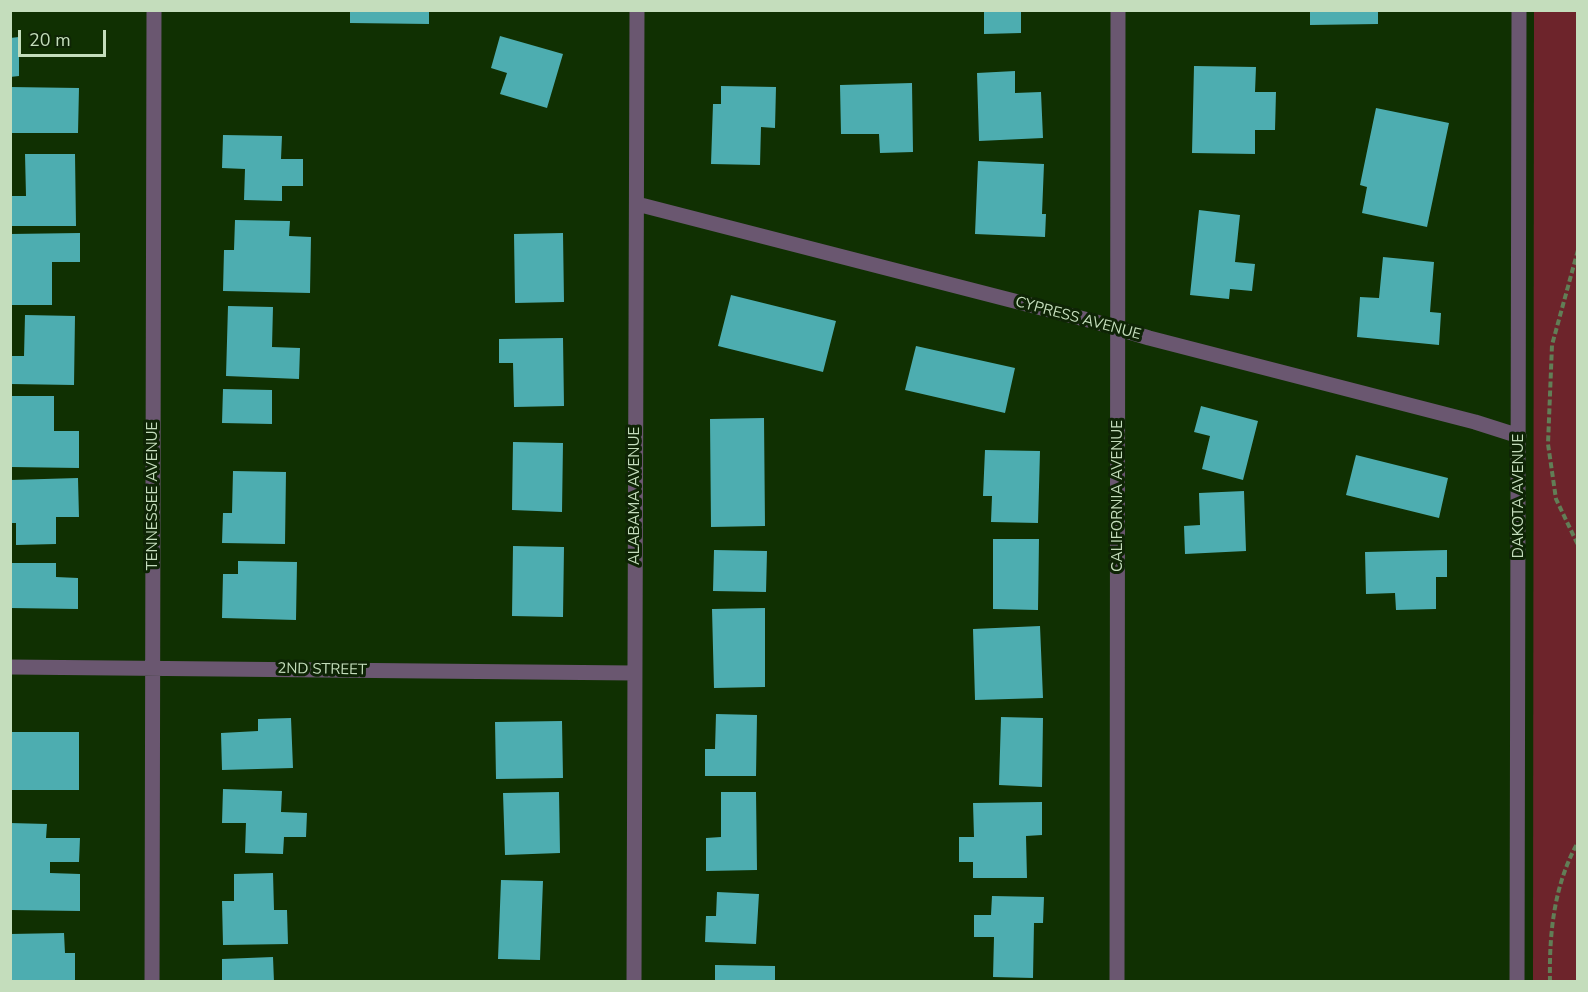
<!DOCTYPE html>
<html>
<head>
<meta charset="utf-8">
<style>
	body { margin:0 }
	#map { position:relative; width:1588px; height:992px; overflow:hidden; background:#103002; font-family:"Nunito Sans",sans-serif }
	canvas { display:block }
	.frame { position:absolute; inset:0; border:12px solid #c4ddbc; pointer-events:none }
	.scale { position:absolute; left:18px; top:30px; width:88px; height:27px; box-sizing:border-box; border:3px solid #c4ddbc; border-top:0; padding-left:8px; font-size:18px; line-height:21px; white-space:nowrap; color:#c4ddbc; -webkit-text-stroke:4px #0e2405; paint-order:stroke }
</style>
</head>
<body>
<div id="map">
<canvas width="1588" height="992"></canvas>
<div class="frame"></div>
<div class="scale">20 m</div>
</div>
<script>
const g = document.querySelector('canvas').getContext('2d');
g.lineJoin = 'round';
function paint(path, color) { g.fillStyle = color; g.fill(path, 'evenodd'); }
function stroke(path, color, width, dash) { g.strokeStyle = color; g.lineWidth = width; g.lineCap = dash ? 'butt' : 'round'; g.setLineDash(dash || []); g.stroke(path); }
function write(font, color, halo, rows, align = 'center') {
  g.font = font + ' "Nunito Sans",sans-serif'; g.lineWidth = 6; g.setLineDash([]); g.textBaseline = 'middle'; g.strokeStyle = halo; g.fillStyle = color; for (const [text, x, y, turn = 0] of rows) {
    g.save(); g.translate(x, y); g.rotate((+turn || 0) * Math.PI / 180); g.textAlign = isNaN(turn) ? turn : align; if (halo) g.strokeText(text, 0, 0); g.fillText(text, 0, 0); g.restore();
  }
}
paint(new Path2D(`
	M1577,10l1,971 -45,1 1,-971z`), '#6d242b');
paint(new Path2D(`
	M350,10h79v14l-79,-1z
	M984,10h37v23l-37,1z
	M1310,10h68v14l-68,1z
	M500,36l63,18 -16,54 -47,-14 7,-21 -16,-5z
	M19,37v39l-9,1v-39z
	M1194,66l62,1 -1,25h21l-1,38h-20v24l-63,-1z
	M1015,71v22l26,-1 2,46 -64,3 -2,-68z
	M912,83l1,69 -33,1 -1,-19h-38l-1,-49z
	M721,86l55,1 -1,41 -14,-1 -1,38 -49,-1 2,-60h8z
	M10,87l69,1 -1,45h-68z
	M1376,108l73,15 -22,104 -65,-14 5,-26 -7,-2z
	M223,135l59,1 -1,23h22v27h-21v15l-38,-1 1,-31 -23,-1z
	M25,154h50l1,72h-66v-30h16z
	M978,161l66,3 -2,50h4l-1,23 -70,-3z
	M1199,210l41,5 -5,47 20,2 -3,27 -22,-2 -1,10 -39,-4z
	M235,220l55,1 -1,15 22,1 -1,56 -87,-2 1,-41h10z
	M80,233v29h-28v43h-42v-71z
	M563,233l1,69 -49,1 -1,-69z
	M1383,257l51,5 -4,50 11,1 -2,32 -82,-8 3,-40 19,1z
	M731,295l105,26 -13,51 -105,-26z
	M228,306l45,1 -1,40 28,1 -1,31 -73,-3z
	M25,315l50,1 -1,69 -64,-1v-28h14z
	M563,338l1,68 -50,1 -1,-44h-14v-24z
	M916,346l99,22 -10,45 -100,-23z
	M223,389l49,1v34l-50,-1z
	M12,396h42v35h25v37l-68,-1z
	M1201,406l57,15 -15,59 -41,-11 8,-33 -16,-4z
	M764,418l1,108 -54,1 -1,-108z
	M513,442l50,1 -1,69 -50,-2z
	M985,450l55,1 -2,72 -47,-1 1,-26h-9z
	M1356,455l92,23 -9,40 -93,-23z
	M233,471l53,1 -1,72 -63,-1 1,-30h9z
	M78,478l1,39h-23v27l-40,1v-22h-6v-43z
	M1244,491l2,60 -61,3 -1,-28 16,-1 -1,-32z
	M993,539h46l-1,71 -45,-1z
	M513,546l51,1 -1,70 -51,-1z
	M714,550l53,1 -1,41 -53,-1z
	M1447,550v27h-11v32l-40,1 -1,-17 -29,1 -1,-42z
	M238,561l59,1 -1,58 -74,-2 1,-44h15z
	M10,563h46v14l22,1v31l-68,-1z
	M765,608v79l-51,1 -2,-79z
	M1040,626l3,72 -68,2 -2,-71z
	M716,714l41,1 -1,61h-51v-27h10z
	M1001,717l42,1 -1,69 -43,-2z
	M291,718l2,50 -71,2 -1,-37 37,-2v-12z
	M562,721l1,57 -67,1 -1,-57z
	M10,732h69v58h-69z
	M223,789l59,2 -1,21 26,1 -1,24h-22l-1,17 -38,-1 1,-30h-24z
	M559,792l1,61 -55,2 -2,-62z
	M721,792h35l1,78 -51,1v-33l15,-1z
	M1042,802v33l-16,1 1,42h-54v-16h-14v-25h15l-1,-34z
	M10,823l37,1 -1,14h34l-1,24h-29v11l30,1v37l-70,-1z
	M273,873l1,37h13l1,34 -65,1 -1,-44h12v-27z
	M501,880l42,1 -3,79 -42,-1z
	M717,892l42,2 -3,50 -51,-2 1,-26h10z
	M992,896l52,1 -1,26h-9l-1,55 -40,-1 1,-40h-20v-22h17z
	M64,933l1,20h10v29h-65v-48z
	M273,957l1,25h-52v-23z
	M715,965l60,1v16h-60z`), '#4dadb0');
stroke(new Path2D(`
	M1578,250l-26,95 -4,99 8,55 22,46
	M1550,982c-1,-49 4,-97 28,-140`), '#617e56', 4, [6, 3]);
stroke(new Path2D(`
	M637,204l459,118 53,16 326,84 44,14
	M10,667l624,6
	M152,982l2,-972
	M634,982l3,-972
	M1117,982l1,-972
	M1517,982l2,-972`), '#6a5770', 15);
write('15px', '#c4ddbc', '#0e2405', [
	["CYPRESS AVENUE",1078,319,15],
	["TENNESSEE AVENUE",153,496,-90],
	["ALABAMA AVENUE",635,496,-90],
	["CALIFORNIA AVENUE",1118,496,-90],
	["DAKOTA AVENUE",1519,496,-90],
	["2ND STREET",322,670,1]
]);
</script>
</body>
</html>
